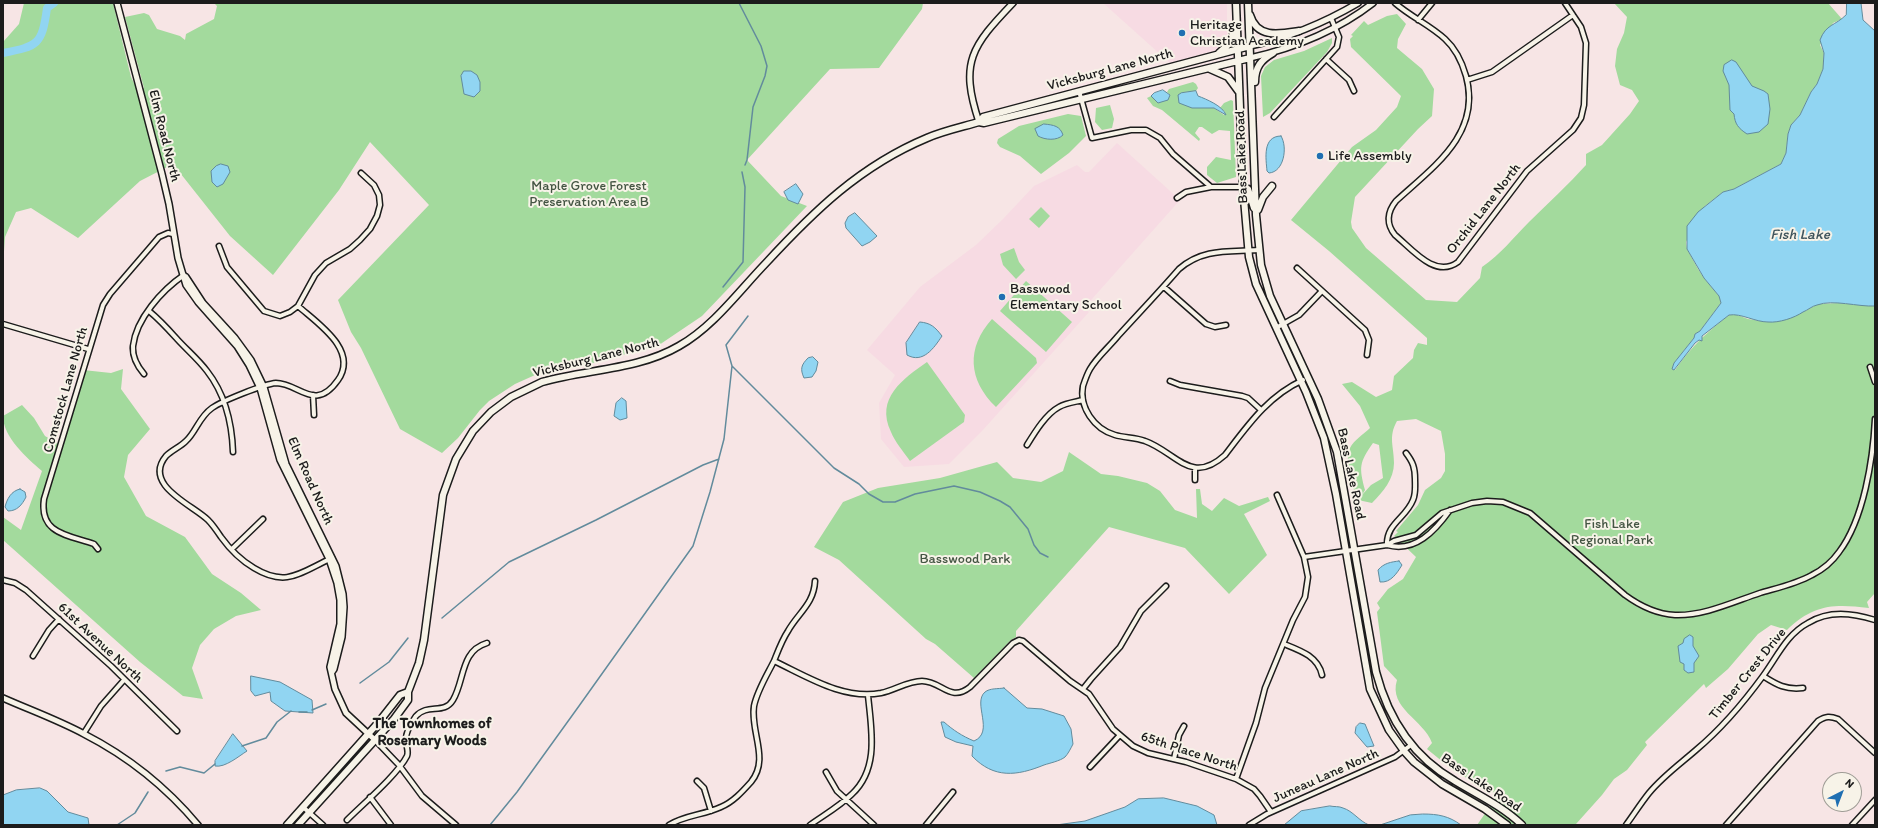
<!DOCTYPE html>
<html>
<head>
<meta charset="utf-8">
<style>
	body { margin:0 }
	#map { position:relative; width:1878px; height:828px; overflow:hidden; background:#f7e5e5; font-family:Itim,sans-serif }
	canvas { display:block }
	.frame { position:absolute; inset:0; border:4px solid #1c1c1c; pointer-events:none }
	.north { position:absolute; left:1822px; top:772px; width:40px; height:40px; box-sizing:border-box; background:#f7f3e8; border:1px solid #9f9d96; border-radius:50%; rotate:42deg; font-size:11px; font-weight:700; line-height:16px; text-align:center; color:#1c1c1c }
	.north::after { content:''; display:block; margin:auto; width:14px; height:18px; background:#1f6fb2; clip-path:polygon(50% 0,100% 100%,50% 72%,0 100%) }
</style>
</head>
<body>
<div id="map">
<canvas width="1878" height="828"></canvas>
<div class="frame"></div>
<div class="north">N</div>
</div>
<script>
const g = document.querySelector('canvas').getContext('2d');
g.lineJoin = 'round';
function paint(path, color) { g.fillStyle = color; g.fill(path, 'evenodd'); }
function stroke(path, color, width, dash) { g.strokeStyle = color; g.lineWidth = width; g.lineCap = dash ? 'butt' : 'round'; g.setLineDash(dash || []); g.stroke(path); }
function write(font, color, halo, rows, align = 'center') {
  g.font = font + ' Itim,sans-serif'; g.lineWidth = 4; g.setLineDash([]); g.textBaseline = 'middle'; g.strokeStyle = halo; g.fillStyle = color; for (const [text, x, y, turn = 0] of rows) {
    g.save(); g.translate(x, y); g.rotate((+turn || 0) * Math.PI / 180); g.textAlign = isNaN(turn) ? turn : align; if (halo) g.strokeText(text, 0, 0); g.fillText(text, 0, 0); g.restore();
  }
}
paint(new Path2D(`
	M1103,3h124v33l-7,13 -50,14z
	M1117,143l63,57 -96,108 5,4 -107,119 -33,33 -45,3 -23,-28 -2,-36 16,-28 -28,-25 53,-63 56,-42 27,-26 31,-33 43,-21 8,7h4z`), '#f7dbe3');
paint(new Path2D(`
	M24,3h89l18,74 3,6 7,6 3,-1 -19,-71 19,-4 5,2 8,14 23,7 5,4 1,-6 28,-15 3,-13 -3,-3h709l-1,6 -43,59 -49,1 -83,91 34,36 26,10 -105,110 -43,29 -66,18 -49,8 -29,13 -26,17 -9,9 -22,28 -16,15 -42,-24 -39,-81 -10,-16 -13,-32 91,-95 -59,-63 -31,48 -66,85 -43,-39 -57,-72 -33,17 -62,57 -47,-30 -15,4 -11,25 -2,29v-224l16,-18z
	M1614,3h214l14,16 -9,4 -13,22 4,8 -1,16 -6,15 -6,8 -11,23 -9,10 -3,9 -2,19 -5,11 -47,25 -11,3 -18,14 -19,36 1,7 11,20 6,9 15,18 2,7 -21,28 -5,3 -1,4 -20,25 -2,6 3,1c17,-24 31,-37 54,-55l6,-1 13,5 20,3 39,-12 10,-6 22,-1 36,3v287l-8,9 2,6c-35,-4 -55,-4 -82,22l-16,-5 -13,9 -30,35 -22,19 -2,-4 -59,58 2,3 -20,25 -13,9 -12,16 -26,29 -99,1 21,-30 -44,-24 -27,-22 5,-6c-8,-23 -44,-35 -35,-63l-13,-14 -7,-54 3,-4 -3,-5 11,-14 15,-10 13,-22 -22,-21 4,-4 -2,-1 22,-26 7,-15 16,-12 4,-7v-17l-4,-23 -25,-12 -19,2c-9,16 -3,25 -3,42 0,16 -11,29 -22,40l-14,-3c-6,-12 -14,-40 -8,-52 4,-8 14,-14 20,-20l-10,-22 -18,-22 10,-2 24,15 16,-7 2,-14 19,-18 1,-8 4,-7 9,2v-7l-98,-87 -38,-31 61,-73 24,-17 21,-23 4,-11 -50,-49 -1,-8 3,-3 -2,-1 13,-14 4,4 19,-9 10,-2 9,10 -8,15 -1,9 25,21 12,20 -2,27 -14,13 -63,68 -4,25 1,6 14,20 60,52 31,2 23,-24 2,-11c19,-13 31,-29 47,-45 19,-19 39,-37 57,-57v-11l16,-9 28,-31 9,-13 -7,-11 -12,-5 -5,-19 2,-17 7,-16 3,-16zM1373,443l6,2 4,33 -12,7 -9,10 3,-5c-6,-23 -6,-27 8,-47z
	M1332,38v5l-5,9 -57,61 -7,4 -2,-41 4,-9 9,-7 30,-9z
	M1193,82l3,2 2,4 -2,3 -15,2 16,15h17l10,7 1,-3 -5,-4 4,-5 7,-3 2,1 3,76 -19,6 -10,-8v-8l9,-10 15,3 -1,-29 -11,-1 -7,4 -10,-7h-3l-4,6 5,6 -1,2 -37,-31 -9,-4 -6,-8 4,-2 7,7 12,-8 -3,-3 2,-3z
	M1110,105l4,14 -2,9 -10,2 -7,-8 1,-14z
	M1068,114l13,2 5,20 -17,17 -28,21 -21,-18 -20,-9 -3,-4 1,-4 21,-13z
	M1041,207l9,9 -11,12 -10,-9z
	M1014,248l5,14 6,8 -9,9 -13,-14 -3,-11z
	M1026,281l46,41 -26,30 -46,-41z
	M992,319l44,39 1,5 -41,44c-28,-27 -30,-59 -4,-88z
	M927,362l38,53 -1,7 -54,39c-7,-10 -15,-19 -19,-29 -16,-34 12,-53 36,-70z
	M123,369l-2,20 29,40 -22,26 -4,22 22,39 39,21 27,37 29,19 20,17 -25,6 -22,13 -14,16 -8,23 11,31 -20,-3 -43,-34 -137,-122v-23l18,13 21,-59c-15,-13 -39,-34 -39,-55l19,-11 12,13 11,18 15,9 23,-75 28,3z
	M1069,452l32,22 17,2 29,7 13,8 15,19 22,8 -1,-29h4l2,15 10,7 12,-13 15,8 29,-9 2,4 -26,13 23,41 -38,39 -44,-46 -76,-21 -77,86 -16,18v6l-5,3 -37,38 -39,-34 -9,-5 -87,-79 -25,-13 29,-45 35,-14 62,-10 57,-16 16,16 28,4 22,-11z`), '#a3da9d');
const water = new Path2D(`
	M1847,3h14l2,17 12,11v275c-17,1 -42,-7 -58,-1 -5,1 -9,5 -14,7 -9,6 -24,11 -35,10 -13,0 -27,-9 -39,-7l-27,21v5l-3,-1 -4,3 -21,27 -2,-1 2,-6 20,-25 1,-4 5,-3 21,-28 -2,-7 -15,-18 -17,-29v-23l11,-14 25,-20 11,-3 47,-25 5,-11 2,-19 3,-9 9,-10 11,-23 6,-8 6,-15 1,-16 -4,-13c6,-16 15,-14 26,-25z
	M1732,60l4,2 16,24 12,5 4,3 2,15 -2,15 -9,8 -12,2c-9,-6 -12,-10 -13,-20l-4,-4 -1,-25 -6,-14 1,-6z
	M464,71h7l6,4 3,7v9l-6,6 -10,-3 -3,-18z
	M1163,90l7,5 -2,5 -10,3 -7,-7 3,-3z
	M1196,91l2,5c8,3 25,10 28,19l-12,-7h-22l-13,-5 -1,-8 3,-2z
	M1044,124c10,1 16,2 19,11 -6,6 -18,5 -25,1l-3,-7z
	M1281,136c7,11 3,36 -12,37l-2,-2c-1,-12 -5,-35 14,-35z
	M221,164l7,2 2,6 -7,12 -6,3 -5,-5 -1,-11 5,-5z
	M796,184l7,10 -5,10 -10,-4 -4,-8z
	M855,213l22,23 -7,6 -8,4 -16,-18 -1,-5 3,-6z
	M920,322c11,1 15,5 22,14 -8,12 -19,28 -35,19l-1,-12z
	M813,357l5,5 -2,9 -4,6 -8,1c-4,-9 -3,-13 4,-20z
	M622,398l4,3 1,17 -7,2 -6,-4 2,-13z
	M20,489l5,3 1,5c-4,8 -9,14 -18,14l-3,-4c2,-8 6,-16 15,-18z
	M1399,561l3,4c-5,8 -11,18 -22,17l-2,-12c6,-7 13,-8 21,-9z
	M1690,635l3,2v9l6,10 -5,7v9l-6,1 -4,-3v-6l-4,-2 -2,-16 5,-3 1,-4z
	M251,676l29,6 32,18 1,13 -28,-2 -14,-10 -1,-9 -15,4 -4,-5z
	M1004,688l23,20 15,1 22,7 7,13 2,15c-2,4 -5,10 -8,13 -5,4 -15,6 -21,8 -27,11 -50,14 -72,-9l1,-10 -17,-4 -11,-5 -4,-15h3c9,8 18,14 30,19 21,-9 -2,-38 11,-49 5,-4 13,-3 19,-4z
	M1360,723l5,1 9,22 -7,1 -12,-14 1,-6z
	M233,734l14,17c-8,5 -22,17 -32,15v-5z
	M40,788l7,3 21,21 20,6 1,7h-86v-30l13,-5z
	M1164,798l33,8 17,9 3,10h-161l29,-4 40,-14 13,-8z
	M1330,806c4,1 9,0 13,2 10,3 16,13 26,17h-85l17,-14z
	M1423,814c15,0 26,2 38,11h-81l30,-10z`);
paint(water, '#91d5f2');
stroke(water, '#628b9c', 1);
stroke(new Path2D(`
	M739,3l22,43 6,20 -2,10 -12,31 -6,53 -2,5
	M723,287l20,-25 2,-75 -3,-15
	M748,316l-22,29 6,21 102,102 25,16 10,10 14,8h12l20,-8 39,-8 26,6 20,9 10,6 18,22 6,16 6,8 8,4
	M442,618l67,-56 87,-42 107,-55 16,-6
	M360,683l29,-21 19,-24
	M312,710l14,-6
	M299,712h8
	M242,746l24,-8 11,-16 14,-11
	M166,771l14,-4 24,6 11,-9
	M117,825l18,-12 13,-21
	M490,825l27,-33 62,-86 114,-160 17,-54 14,-53 8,-73`), '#628b9c', 1.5);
stroke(new Path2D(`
	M3,53c35,-7 39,-8 44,-45l7,-5`), '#91d5f2', 8);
const minor = new Path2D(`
	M1395,3c16,14 35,22 50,36 11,10 17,23 21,37 16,58 -33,91 -70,125 -9,11 -10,23 -1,34 17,14 40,44 63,27l69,-91 46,-41 8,-12 3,-13 2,-62 -5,-16 -16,-24
	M1418,20l14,-17
	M1326,59l23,21 5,11
	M1467,80l25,-8 81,-57
	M1079,91l13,47 39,-8h15l14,8 13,16 38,33h32
	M1274,117l63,-70 2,-10 -8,-19
	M1177,198l9,-6 25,-5
	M219,246l8,21 37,44 16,5 10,-4 8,-6 17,-31 11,-12 24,-14 10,-9 10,-11 7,-13 3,-11 -1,-10 -5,-10 -13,-12
	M1258,250c-29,2 -55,-2 -79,19 -20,23 -41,45 -61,67 -9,11 -21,21 -28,33 -3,5 -5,11 -7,17 -4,21 11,43 32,49 10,3 20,2 30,6 31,11 46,45 80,14 23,-30 43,-59 78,-75
	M1297,268l68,62 4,10 -2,15
	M1164,287l42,37 9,3 11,-2
	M298,306c19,17 61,44 40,74 -23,33 -39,3 -62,3 -12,1 -54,18 -64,25 -13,9 -16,24 -26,33 -6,6 -14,9 -20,15 -24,29 27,49 42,64 5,5 9,11 13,17 8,11 21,24 33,31 33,20 47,4 78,-10
	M149,311c11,9 19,18 28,28 10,11 21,20 30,32 18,23 25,52 26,81
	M3,324l85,25
	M1276,328l23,-13 22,-23
	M1870,367l5,15
	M144,374c-6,-7 -12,-17 -11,-28 3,-27 29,-56 51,-71
	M1170,381l10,4 62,11 6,2 13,12
	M313,395l1,20
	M1027,445c8,-13 19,-31 32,-38 7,-4 16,-5 24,-7
	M1195,480v-12
	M1387,545c-1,-21 19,-27 26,-45 3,-7 2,-14 2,-21 0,-11 -2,-17 -9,-26
	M1387,545c28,8 48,-14 63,-35
	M98,549l-4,-5c-26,-9 -55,-10 -50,-45l59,-194 7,-11 49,-57 9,-4 5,1
	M232,549l31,-30
	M1304,557l83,-12 7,-4 22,-6 26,-22 30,-10 15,-2 16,1 27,11 95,82c15,11 32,19 50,20 29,1 58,-13 85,-22 17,-5 36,-9 52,-18 10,-5 20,-13 27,-23 25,-33 34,-93 36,-133
	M3,580l12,3 11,7 85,76 66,65
	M1284,644c15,6 34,12 38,31
	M33,656l16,-26 10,-11
	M774,661c34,16 69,39 107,32 14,-3 27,-12 41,-12 20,0 28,22 48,6l43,-44 6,-3 4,1 47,40 19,13 24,35 20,17 15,7 38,9 50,17 18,10 6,7 11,16
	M1763,676c14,9 23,14 40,12
	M1083,689l8,-10 29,-32 21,-36 25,-25
	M84,733l17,-27 23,-26
	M375,740l24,25 23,31 34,29
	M1174,759l5,-24 5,-9
	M1090,767l29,-31
	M826,772l11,19 37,34
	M1236,779l20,-56 9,-35 28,-68 12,-23 3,-20 -4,-20 -27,-62
	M697,781l7,7 7,23
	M370,797l21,28
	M303,807l20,18
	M347,820c15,-15 51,-46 60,-64 2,-5 -1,-10 -1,-15 -1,-9 5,-18 10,-25 12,-13 28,-1 37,-16 12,-20 7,-49 34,-57
	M669,825c16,-10 35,-10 52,-18 12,-5 21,-15 30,-25 19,-23 -1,-50 3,-76 3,-15 13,-31 20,-45 4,-10 8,-21 14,-30 10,-18 26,-27 27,-50
	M810,825c14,-10 30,-19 42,-31 28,-26 19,-66 16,-99
	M926,825l27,-33
	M1249,825l18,-11 128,-57 16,-12
	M1626,825c8,-11 15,-22 23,-32 14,-17 31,-29 47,-43 25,-21 48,-48 67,-74 14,-19 24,-42 45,-53 21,-13 44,-10 67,-3
	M1726,825l92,-104c8,-5 12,-5 20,-2l37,34
	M1852,825l23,-25`);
const tertiary = new Path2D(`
	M117,3l45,171 7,30 9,54 8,27 12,17 39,44 12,19 11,23 20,72 49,99 8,24 3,17v24l-10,43 5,22 11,24 29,27
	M1250,46c37,-8 74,-23 108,-43
	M1250,58c44,-10 87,-27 123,-55
	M979,122c-20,-60 -7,-76 34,-119
	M186,277l17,26 32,35 16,22 13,27 22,77 50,102 7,28 1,13 -2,30 -8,32 -2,3
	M3,698c27,12 55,22 81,36 43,22 83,54 114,91`);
const secondary = new Path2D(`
	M1236,3l7,184 6,70 7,27 50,108 18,46 12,56 34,195 19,41 15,21 10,11 28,22 43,25 22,16
	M1248,3l8,212 5,50 9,31 48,103 19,53 39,220c12,46 37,85 79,109 23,14 47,25 67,44
	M1250,15c7,24 30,19 49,16
	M1219,53l11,-10 6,-17
	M1210,69l18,8 11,15
	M1255,82c0,-15 6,-22 18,-29
	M979,122l4,-5 267,-71
	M1243,187l5,2 6,19
	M1258,210l5,-13 9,-11
	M287,825l91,-102 22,-28 8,-3
	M298,825l96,-106 14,-19v-8l11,-29 5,-23 19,-145 13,-36 17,-28 18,-19 20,-15 31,-15c45,-13 96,-12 137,-36 34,-19 60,-55 87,-83 48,-52 94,-97 161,-125 16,-7 35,-11 52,-16l5,1 266,-65`);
stroke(minor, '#1c1c1c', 7);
stroke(tertiary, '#1c1c1c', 8);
stroke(secondary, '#1c1c1c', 9);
stroke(minor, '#f7f3e8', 4);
stroke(tertiary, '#f7f3e8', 5);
stroke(secondary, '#f7f3e8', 6);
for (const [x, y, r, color] of [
	[1182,33,4,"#1f6fb2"],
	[1320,156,4,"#1f6fb2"],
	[1002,297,4,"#1f6fb2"]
]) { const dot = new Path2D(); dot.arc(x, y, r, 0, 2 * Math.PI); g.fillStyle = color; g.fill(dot); stroke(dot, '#f7f3e8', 1.5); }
write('14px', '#1c1c1c', '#f7f3e8', [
	["Heritage",1190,25],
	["Christian Academy",1190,41],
	["Life Assembly",1328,156],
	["Basswood",1010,289],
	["Elementary School",1010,305]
], 'left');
write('14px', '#1c1c1c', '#f7f3e8', [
	["Vicksburg Lane North",1110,70,-15],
	["Elm Road North",164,136,76],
	["Bass Lake Road",1242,157,-92],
	["Orchid Lane North",1484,209,-52],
	["Vicksburg Lane North",596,358,-14],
	["Comstock Lane North",66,390,-74],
	["Bass Lake Road",1351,474,78],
	["Elm Road North",310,481,66],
	["61st Avenue North",100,643,43],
	["Timber Crest Drive",1748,674,-51],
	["65th Place North",1189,752,18],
	["Juneau Lane North",1326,776,-24],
	["Bass Lake Road",1481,783,34]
]);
write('14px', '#445543', '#f7f3e8', [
	["Maple Grove Forest",589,186],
	["Preservation Area B",589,202],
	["Fish Lake",1612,524],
	["Regional Park",1612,540],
	["Basswood Park",965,559]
]);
write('italic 15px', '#3f545c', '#f7f3e8', [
	["Fish Lake",1800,235]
]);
write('bold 15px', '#1c1c1c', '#f7f3e8', [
	["The Townhomes of",432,724],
	["Rosemary Woods",432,741]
]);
</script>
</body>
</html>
